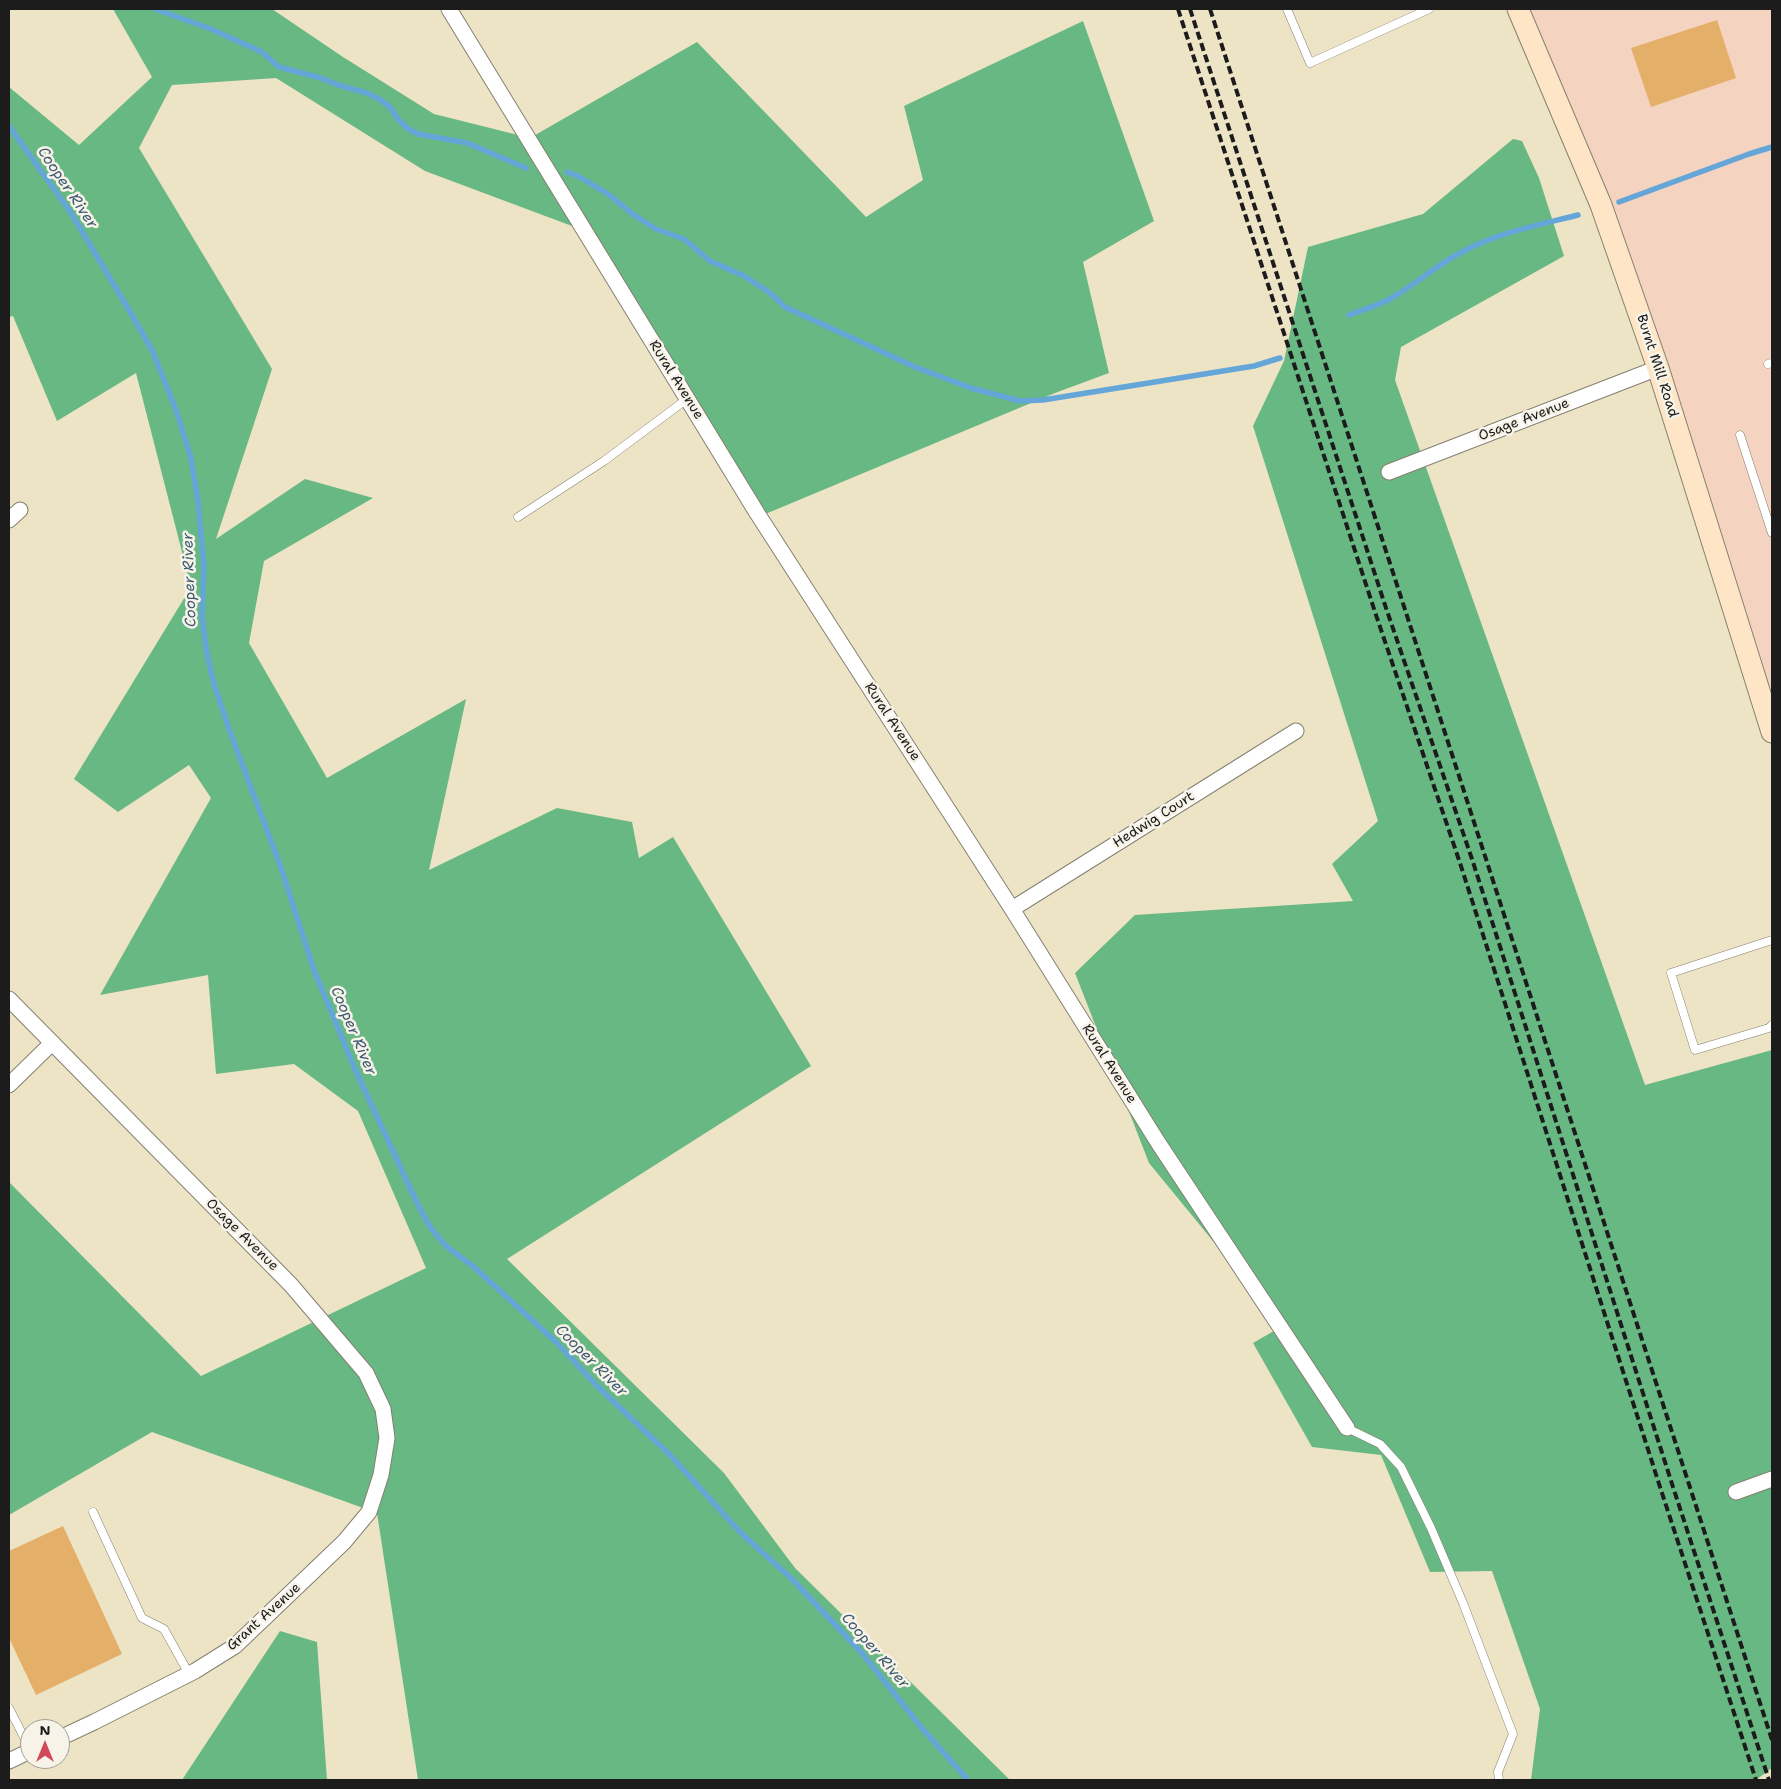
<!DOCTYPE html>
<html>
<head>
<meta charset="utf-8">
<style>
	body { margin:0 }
	#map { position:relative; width:1781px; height:1789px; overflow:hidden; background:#ede4c6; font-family:"Shantell Sans",sans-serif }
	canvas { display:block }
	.frame { position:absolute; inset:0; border:10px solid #1c1c1c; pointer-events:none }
	.north { position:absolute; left:20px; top:1719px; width:50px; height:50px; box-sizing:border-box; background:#f7f3e8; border:1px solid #9f9d96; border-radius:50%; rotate:0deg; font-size:14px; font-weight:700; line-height:20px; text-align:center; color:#1c1c1c }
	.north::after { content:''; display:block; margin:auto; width:18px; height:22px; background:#d1495b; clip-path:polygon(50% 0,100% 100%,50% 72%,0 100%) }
</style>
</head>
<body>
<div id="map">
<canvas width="1781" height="1789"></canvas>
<div class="frame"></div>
<div class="north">N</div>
</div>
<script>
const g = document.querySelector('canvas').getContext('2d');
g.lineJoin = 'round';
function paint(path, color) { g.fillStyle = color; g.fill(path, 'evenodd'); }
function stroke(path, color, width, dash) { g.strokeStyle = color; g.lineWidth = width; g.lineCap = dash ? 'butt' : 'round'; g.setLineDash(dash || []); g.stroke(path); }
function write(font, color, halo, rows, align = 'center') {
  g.font = font + ' "Shantell Sans",sans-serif'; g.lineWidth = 5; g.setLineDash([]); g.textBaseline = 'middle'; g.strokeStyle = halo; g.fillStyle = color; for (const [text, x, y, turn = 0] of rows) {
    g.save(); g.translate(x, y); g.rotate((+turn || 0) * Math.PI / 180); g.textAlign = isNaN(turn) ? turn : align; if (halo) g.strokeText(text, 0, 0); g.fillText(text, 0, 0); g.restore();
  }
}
paint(new Path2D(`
	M1518,9h254v723l-114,-364z`), '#f5d3c1');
paint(new Path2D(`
	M113,9h159l71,48 91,57 96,24 167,-96 169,175 57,-37 -19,-74 179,-85 71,200 -71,41 26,111 -54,20 -292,122 -175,-283 -163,-61 -149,-93 -104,7 -33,63 133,221 -56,170 89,-60 68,19 -109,63 -15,82 78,135 139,-79 -37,171 128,-62 75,14 7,36 34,-21 138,229 -304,193 217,214 71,95 215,212h-592l-41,-267 -225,-81 -143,83v-333l192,194 225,-108 -68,-157 -64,-47 -78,10 -8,-99 -108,20 111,-197 -22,-33 -71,47 -44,-33 117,-192 -55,-214 -79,48 -44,-105 -4,1v-230l70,58 73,-68z
	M1513,139l9,2 17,37 25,78 -163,91 -6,33 250,705 127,-35v718l-16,12h-225l9,-71 -48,-138 -62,1 -49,-117 -69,-8 -59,-104 26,-15 -48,-65 -82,-100 -74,-190 60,-58 218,-14 -21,-37 46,-43 -125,-395 31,-65 24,-114 115,-33z
	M280,1631l37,11 10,138h-145z`), '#68b884');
stroke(new Path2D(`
	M155,9l56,20 51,23 17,15 42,11 17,7 29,8 12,6 11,8 7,11 10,10 11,6 49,9 59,25
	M9,126l62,87 58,97 23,40 24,60 15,48 7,43 6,65 -2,50 5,38 7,30 15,45 51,136 34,105 40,97 63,136 13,24 16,19 29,22 81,74 41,44 72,68 73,80 51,46 68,72 60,75 47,53
	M567,172l11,4 30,18 26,21 22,14 28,10 26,22 34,15 25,16 16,15 130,60 56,21 49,13 23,-1 211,-34 26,-8
	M1619,202l130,-48 23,-7
	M1349,315c13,-5 27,-9 39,-15 26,-14 48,-35 74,-48 35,-19 77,-27 116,-37`), '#65a6d9', 5.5);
paint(new Path2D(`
	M1717,20l19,58 -85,29 -20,-59z
	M63,1526l59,128 -86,41 -27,-57v-87z`), '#e4af68');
const lane = new Path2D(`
	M1287,9l23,54 119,-54
	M1768,364l4,-1
	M1740,435l32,98
	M518,517l86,-56 83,-62
	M1772,940l-101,33 24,77 74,-22 3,-3
	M1347,1428l33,16 21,23 30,61 32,75 50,131 -15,38 1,8
	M93,1512l49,106 22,11 25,45
	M9,1708l21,41`);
const street = new Path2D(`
	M449,9l308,504 255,396 147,235 188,284
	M1389,472l269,-104
	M9,520l11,-10
	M1012,909l284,-178
	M9,999l282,286 75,88 17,36 4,29 -6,37 -12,37 -25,30 -109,104 -40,25 -101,51 -34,16
	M9,1085l43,-42
	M1736,1492l36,-13
	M9,1761l21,-10`);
const secondary = new Path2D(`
	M1518,9l83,196 57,163 114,364`);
stroke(lane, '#848071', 9);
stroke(street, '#848071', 17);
stroke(secondary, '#848071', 23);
stroke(lane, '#fff', 8);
stroke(street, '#fff', 15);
stroke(secondary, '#fde5c5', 21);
stroke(new Path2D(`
	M1178,9l197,603 85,251 201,627 95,290
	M1190,9l196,599 86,251 201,628 96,293
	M1210,9l562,1731`), '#1c1c1c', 4, [8, 4]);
write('14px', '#1c1c1c', '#f7f3e8', [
	["Burnt Mill Road",1657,366,72],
	["Rural Avenue",676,380,58],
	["Osage Avenue",1524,420,-21],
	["Rural Avenue",892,722,57],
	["Hedwig Court",1154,820,-32],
	["Rural Avenue",1109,1064,58],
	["Osage Avenue",242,1235,45],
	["Grant Avenue",264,1617,-42]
]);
write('italic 15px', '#3d5a71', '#f7f3e8', [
	["Cooper River",67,188,56],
	["Cooper River",190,580,-92],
	["Cooper River",353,1031,67],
	["Cooper River",591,1361,45],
	["Cooper River",875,1651,49]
]);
</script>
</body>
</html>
